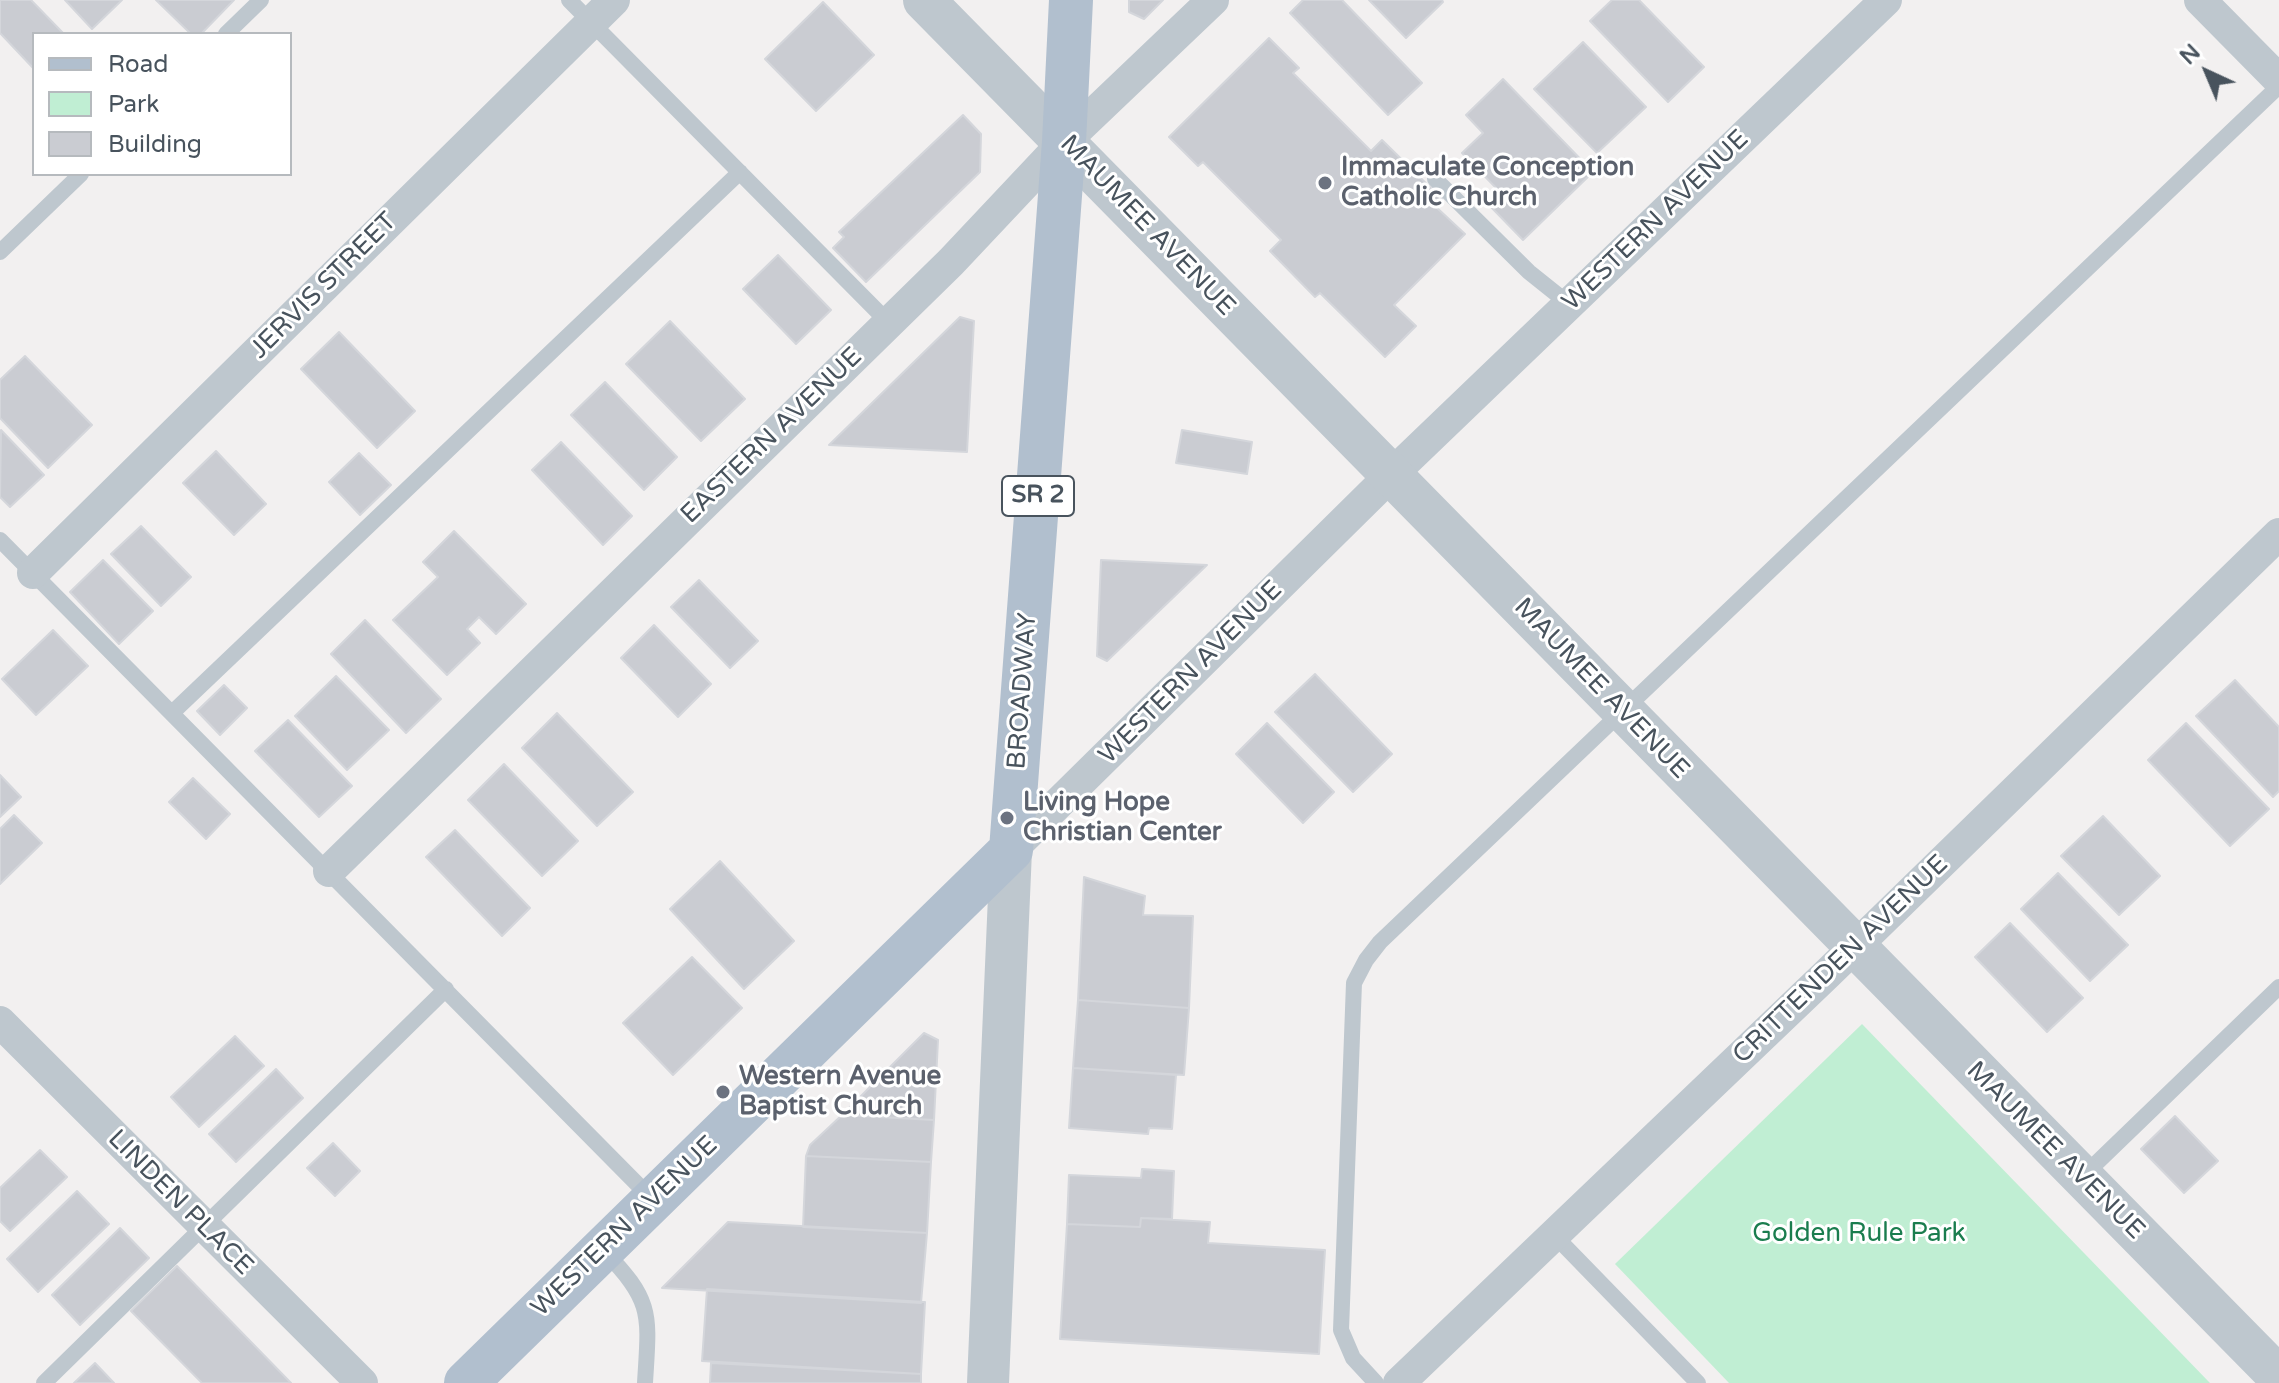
<!DOCTYPE html>
<html>
<head>
<meta charset="utf-8">
<style>
	body { margin:0 }
	#map { position:relative; width:2279px; height:1383px; overflow:hidden; background:#f2f0f0; font-family:"Varela Round",sans-serif }
	canvas { display:block }
	.legend { position:absolute; left:32px; top:32px; width:260px; height:144px; box-sizing:border-box; background:#fff; border:2px solid #b6babe; margin:0; padding:10px 14px; list-style:none; font-size:24px; color:#48535d }
	.legend li { display:flex; align-items:center; gap:16px; height:40px }
	.legend b { width:40px; border:2px solid #b6babe }
	.north { position:absolute; left:2167px; top:32px; width:80px; height:80px; -webkit-text-stroke:6px #fff; paint-order:stroke; rotate:316deg; font-size:22px; font-weight:700; line-height:32px; text-align:center; color:#48535d }
	.north::after { content:''; display:block; margin:auto; width:28px; height:36px; background:#48535d; clip-path:polygon(50% 0,100% 100%,50% 72%,0 100%) }
</style>
</head>
<body>
<div id="map">
<canvas width="2279" height="1383"></canvas>
<ul class="legend">
<li><b style="height:10px;background:#b1bfce"></b>Road</li>
<li><b style="height:22px;background:#c0eed3"></b>Park</li>
<li><b style="height:22px;background:#caccd2"></b>Building</li>
</ul>
<div class="north">N</div>
</div>
<script>
const g = document.querySelector('canvas').getContext('2d');
g.lineJoin = 'round';
function paint(path, color) { g.fillStyle = color; g.fill(path, 'evenodd'); }
function stroke(path, color, width, dash) { g.strokeStyle = color; g.lineWidth = width; g.lineCap = dash ? 'butt' : 'round'; g.setLineDash(dash || []); g.stroke(path); }
function write(font, color, halo, rows, align = 'center') {
  g.font = font + ' "Varela Round",sans-serif'; g.lineWidth = 6; g.setLineDash([]); g.textBaseline = 'middle'; g.strokeStyle = halo; g.fillStyle = color; for (const [text, x, y, turn = 0] of rows) {
    g.save(); g.translate(x, y); g.rotate((+turn || 0) * Math.PI / 180); g.textAlign = isNaN(turn) ? turn : align; if (halo) g.strokeText(text, 0, 0); g.fillText(text, 0, 0); g.restore();
  }
}
paint(new Path2D(`
	M1862,1024l348,359h-481l-114,-119z`), '#c0eed3');
const building = new Path2D(`
	M0,0h31l33,34h-30v35l-34,-36z
	M65,0h57l-30,29z
	M156,0h78l-33,34h-10z
	M1129,0h34l-19,19 -15,-7z
	M1303,0h39l80,83 -34,32 -98,-102z
	M1369,0h73l1,2 -37,36z
	M1612,0h27l65,67 -36,35 -78,-81z
	M823,2l51,53 -58,56 -51,-52z
	M1269,38l30,30 -6,5 78,78 11,-11 60,59 -7,7 30,28 -71,71 22,21 -31,31 -65,-64 -5,4 -45,-46 11,-11 -78,-78 -5,4 -29,-29z
	M1583,42l63,65 -49,46 -63,-64z
	M1503,79l90,93 -70,68 -35,-36 12,-12 -38,-39 21,-20 -17,-18z
	M963,115l18,19 -1,38 -114,110 -33,-34 11,-11 -5,-5z
	M778,255l53,55 -35,34 -53,-55z
	M960,317l14,4 -7,131 -138,-7z
	M670,321l75,78 -44,42 -75,-77z
	M339,332l76,79 -38,37 -76,-79z
	M25,356l67,69 -44,43 -48,-50v-38z
	M605,382l72,75 -33,33 -73,-75z
	M1,430l43,45 -34,32 -10,-10z
	M1182,430l70,12 -5,32 -71,-11z
	M561,442l71,74 -29,29 -71,-75z
	M216,451l50,53 -32,31 -51,-52z
	M359,453l32,32 -31,30 -31,-33z
	M141,526l50,51 -30,29 -50,-52z
	M454,531l72,73 -30,30 -17,-17 -12,12 13,14 -33,32 -54,-55 45,-43 -15,-15z
	M103,560l50,51 -34,33 -49,-52z
	M1101,560l106,5 -100,96 -10,-5z
	M699,580l59,61 -28,27 -59,-61z
	M365,620l76,79 -35,34 -75,-79z
	M654,625l57,59 -33,33 -57,-59z
	M53,630l35,36 -52,49 -34,-36z
	M1315,674l77,80 -39,38 -78,-80z
	M336,676l53,54 -42,40 -52,-54z
	M2235,680l44,47v64l-6,6 -77,-81z
	M224,685l23,23 -27,27 -23,-24z
	M557,713l76,79 -36,34 -75,-78z
	M288,720l64,66 -33,31 -64,-66z
	M1267,723l67,69 -31,31 -67,-69z
	M2186,723l83,86 -39,37 -82,-86z
	M504,764l74,77 -36,35 -74,-76z
	M0,775l21,22 -21,20z
	M193,778l37,36 -24,25 -37,-37z
	M14,815l28,28 -42,41v-55z
	M2103,816l57,60 -41,39 -58,-59z
	M455,830l75,78 -28,28 -76,-79z
	M720,861l74,80 -50,48 -74,-80z
	M2058,873l70,72 -38,36 -69,-72z
	M1084,877l61,19 -2,19 50,1 -4,92 -111,-8z
	M2010,923l73,75 -36,34 -72,-75z
	M692,957l50,51 -69,67 -50,-52z
	M1078,1000l111,8 -5,67 -111,-7z
	M924,1033l14,7 -4,80 -92,-5z
	M235,1036l29,30 -65,61 -28,-30z
	M1073,1068l103,7 -4,54 -23,-1 -1,6 -79,-6z
	M276,1069l27,29 -67,64 -27,-28z
	M842,1115l92,5 -3,42 -125,-6 4,-11z
	M2175,1116l43,45 -34,32 -43,-44z
	M333,1143l27,28 -25,25 -28,-28z
	M40,1150l27,27 -57,54 -10,-10v-33z
	M806,1156l125,6 -4,71 -124,-6z
	M1142,1169l32,2 -2,48 -31,-1 -1,9 -73,-3 2,-49 72,3z
	M77,1191l32,33 -71,68 -31,-33z
	M1141,1218l69,4 -2,21 117,7 -6,104 -259,-15 7,-115 73,3z
	M728,1222l199,11 -6,70 -259,-15z
	M120,1228l29,30 -69,67 -28,-30z
	M177,1266l114,117h-89l-71,-72z
	M707,1289l218,13 -4,72 -219,-13z
	M95,1363l19,20h-40z
	M711,1363l210,11v9h-211z`);
paint(building, '#caccd2');
stroke(building, '#d4d6db', 2);
stroke(new Path2D(`
	M569,0l319,322
	M226,34l35,-34
	M1435,179l94,93 40,32
	M0,252l81,-78
	M0,540l652,659
	M172,713l568,-541
	M2082,1177l197,-190
	M1554,1235l144,148
	M604,1251c50,51 45,64 41,132
	M44,1383l402,-394
	M1376,1383l-23,-25 -12,-28 13,-347 12,-23 14,-18 899,-856`), '#bec7ce', 16);
stroke(new Path2D(`
	M2200,0l79,80
	M33,573l581,-573
	M1011,850l380,-375 495,-475
	M329,871l622,-609 113,-120 149,-142
	M0,1022l362,361
	M1399,1383l428,-409 452,-440`), '#bec7ce', 32);
stroke(new Path2D(`
	M924,0l1355,1377
	M988,1383l23,-533`), '#bec7ce', 42);
stroke(new Path2D(`
	M466,1383l545,-533 53,-708 7,-142`), '#b1bfce', 44);
for (const [x, y, r, color] of [
	[1325,183,8,"#6b7280"],
	[1007,818,8,"#6b7280"],
	[723,1092,8,"#6b7280"]
]) { const dot = new Path2D(); dot.arc(x, y, r, 0, 2 * Math.PI); g.fillStyle = color; g.fill(dot); stroke(dot, '#fff', 3); }
for (const [x, y, w] of [
	[1038,496,72]
]) { const box = new Path2D(); box.roundRect(x - w / 2, y - 20, w, 40, 6); g.fillStyle = '#fff'; g.fill(box); stroke(box, '#48535d', 2); }
write('bold 24px', '#48535d', null, [
	["SR 2",1038,496]
]);
write('bold 26px', '#5b616d', '#fff', [
	["Immaculate Conception",1341,168],
	["Catholic Church",1341,198],
	["Living Hope",1023,803],
	["Christian Center",1023,833],
	["Western Avenue",739,1077],
	["Baptist Church",739,1107]
], 'left');
write('26px', '#48535d', '#fff', [
	["WESTERN AVENUE",1656,221,-44],
	["MAUMEE AVENUE",1147,226,46],
	["JERVIS STREET",324,286,-45],
	["EASTERN AVENUE",772,436,-44],
	["WESTERN AVENUE",1191,673,-45],
	["MAUMEE AVENUE",1601,689,46],
	["BROADWAY",1023,691,-86],
	["CRITTENDEN AVENUE",1841,960,-44],
	["MAUMEE AVENUE",2055,1151,45],
	["LINDEN PLACE",180,1203,45],
	["WESTERN AVENUE",625,1227,-44]
]);
write('26px', '#1a7d4e', '#fff', [
	["Golden Rule Park",1859,1234]
]);
</script>
</body>
</html>
